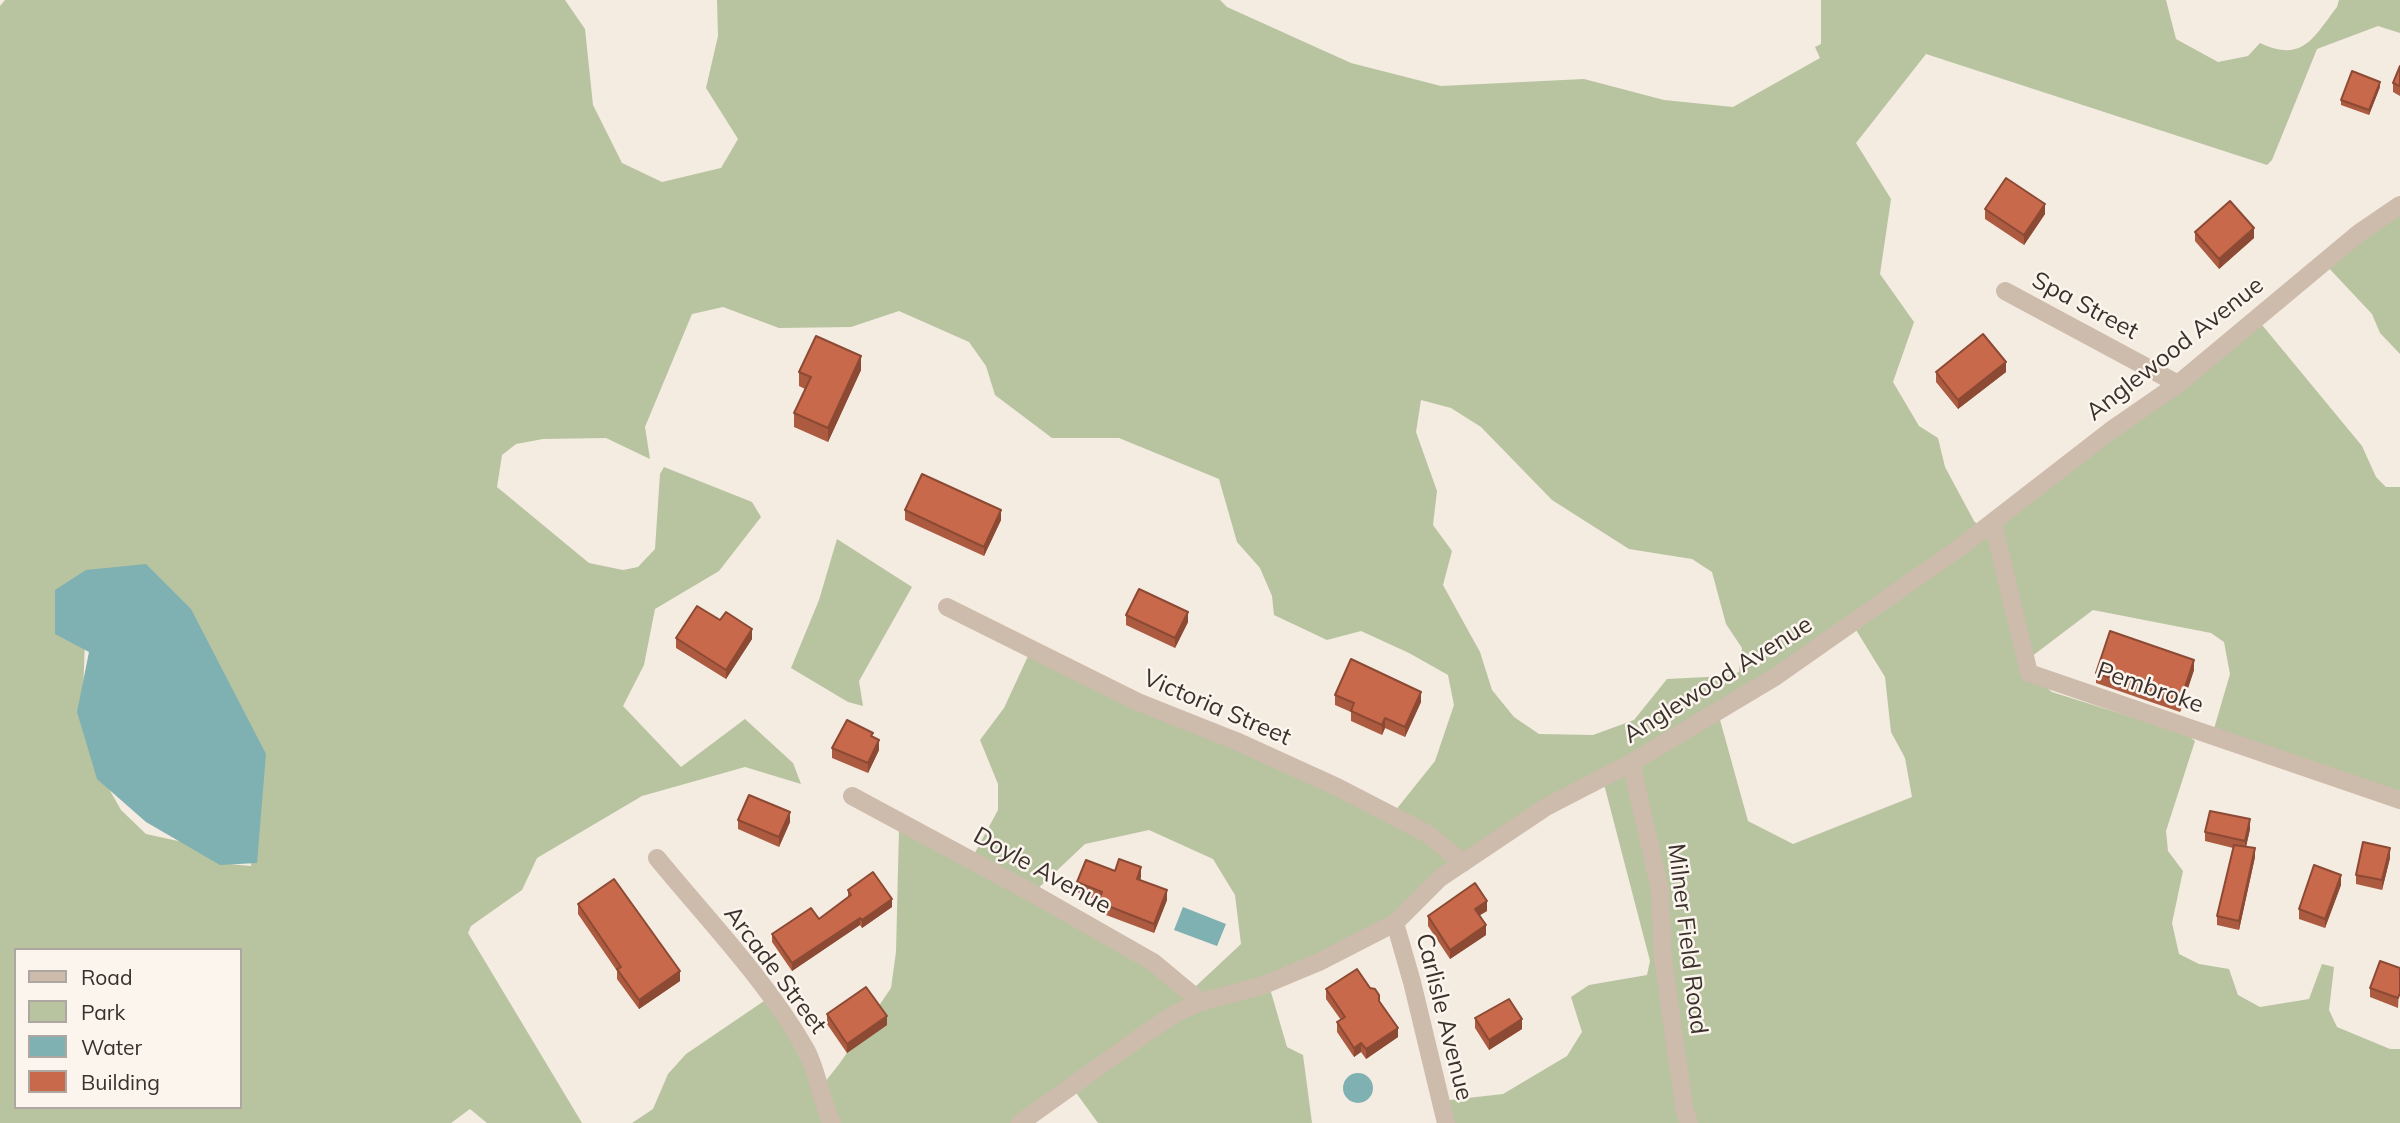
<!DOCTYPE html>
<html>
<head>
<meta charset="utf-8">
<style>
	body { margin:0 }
	#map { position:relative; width:2400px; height:1123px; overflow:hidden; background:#f4ebe1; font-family:Mulish,sans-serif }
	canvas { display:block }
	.legend { position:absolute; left:14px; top:948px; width:228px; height:161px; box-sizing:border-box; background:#fbf5ee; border:2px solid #aea6a0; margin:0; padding:9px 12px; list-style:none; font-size:21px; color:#3b302b }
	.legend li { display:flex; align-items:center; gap:14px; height:35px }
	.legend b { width:35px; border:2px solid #aea6a0 }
</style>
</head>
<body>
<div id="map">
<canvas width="2400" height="1123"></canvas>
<ul class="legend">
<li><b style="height:9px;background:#cdbbac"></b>Road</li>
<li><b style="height:19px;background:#b8c4a0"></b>Park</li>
<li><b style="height:19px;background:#7fb0b2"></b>Water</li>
<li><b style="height:19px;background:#c8694b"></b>Building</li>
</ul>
</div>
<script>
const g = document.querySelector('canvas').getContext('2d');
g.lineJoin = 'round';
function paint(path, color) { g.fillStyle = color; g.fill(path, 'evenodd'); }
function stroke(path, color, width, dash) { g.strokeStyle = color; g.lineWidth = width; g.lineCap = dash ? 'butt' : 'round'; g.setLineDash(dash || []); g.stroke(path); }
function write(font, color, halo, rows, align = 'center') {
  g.font = font + ' Mulish,sans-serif'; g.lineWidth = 5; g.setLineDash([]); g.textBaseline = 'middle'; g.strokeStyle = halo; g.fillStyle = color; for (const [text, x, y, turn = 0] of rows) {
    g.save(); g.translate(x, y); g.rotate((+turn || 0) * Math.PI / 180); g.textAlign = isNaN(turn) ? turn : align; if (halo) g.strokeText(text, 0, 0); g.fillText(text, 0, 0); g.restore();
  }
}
paint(new Path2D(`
	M5,0h560l20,29 8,76 29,58 40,19 59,-14 17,-29 -32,-51 12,-52 -1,-36h503l7,7 124,56 90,23 143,-7 80,21 69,7 87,-49 -5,-11 6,-3v-44h345l10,39 42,23 30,-6 12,-13c43,20 53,-5 77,-36l2,-7h61v33l-22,-7 -61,23 -45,111 -5,5 -341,-111 -70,89 35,56 -11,75 34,48 -21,60 26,44 19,12 7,29 29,54 7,7 277,-208 104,126 14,31 10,10h14v315l-189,-63 19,-65 -6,-32 -13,-9 -118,-23 -70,53 6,11 23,18 136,43 7,6 -29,90 2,20 15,20 -11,52 7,31 20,10 30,5 9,26 22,12 49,-8 13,-35 12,3 -5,43 8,17 53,22h10v74h-956l-3,-22 62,-7 64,-38 15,-24 -11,-35 18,-12 58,-10 3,-14 -45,-173 -6,-10 -211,145 -120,59 19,65 16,8 9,68h-214l-29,-40 -54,40h-383l21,-14 15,-35 18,-20 78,-53h6l43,81 8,5 19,-24 51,-75 5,-36 3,-123 71,33 28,-52v-26l-18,-44 24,-32 25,-54 366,157 40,-50 19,-56 -6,-30 -39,-22 -48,-22 -34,9 -53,-25 -2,-19 -12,-28 -23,-26 -18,-63 -100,-41h-67l-57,-43 -9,-29 -17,-24 -70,-31 -48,16 -72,1 -56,-21 -31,7 -47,113 5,32 -44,-21 -63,1 -27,5 -14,11 -5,32 92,76 34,7 15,-3 17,-18 5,-75 4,-7 88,35 9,15 -42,54 -64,38 -11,56 -21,41 58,61 64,-48 48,44 8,21 -56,-17 -103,29 -105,62 -15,32 -51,36 -3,7 114,190h-95l-17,-14 -19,14h-451v-1117zM1421,400l30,8 30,19 71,73 77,49 63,10 20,13 14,52 16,24 -3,24 -12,4 -60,3 -33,41 -41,15 -54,-1 -25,-17 -22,-27 -12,-38 -37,-67 9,-34 -19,-26 4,-34 -21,-59zM1853,625l32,52 6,55 14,26 7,39 -119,47 -45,-23 -31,-112zM85,640l170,120 -4,106 -22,-2 -19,-16 -64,-14 -25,-24 -25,-44 -14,-45zM1149,830l64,29 22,36 6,49 -46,43 -164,-92 54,-51zM16,950h224v157h-224z
	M2400,201v153l-20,-21 -8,-19 -47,-50z
	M837,539l75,48 -53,94 4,25 -15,-4 -57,-34 28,-68z`), '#b8c4a0');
paint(new Path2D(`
	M146,564l45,45 75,145 -9,109 -37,2 -74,-43 -49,-43 -20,-67 12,-60 -34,-18v-44l31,-20z
	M1183,907l43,17 -9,22 -43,-16z
	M1343 1088a15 15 0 1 1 30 0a15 15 0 1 1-30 0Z`), '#7fb0b2');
stroke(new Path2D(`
	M2005,291l173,93
	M1993,523l36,150 371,127
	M947,607l191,95 98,39 101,46 91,47 35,29
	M1631,763l29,127 3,69 21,148 5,16
	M852,796l180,97 121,69 48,40
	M657,858c50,61 109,122 148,190 12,20 15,51 27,75
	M1395,923l17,59 34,141
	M1020,1123l126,-90 32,-21 23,-10 63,-17 55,-23 76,-39 45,-45 106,-71 85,-44 144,-86 184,-129 151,-117 68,-47 181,-151 41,-28`), '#cdbbac', 18);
paint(new Path2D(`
	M2400,66v30l-7,-4v-9z
	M2380,87l-11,28 -28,-10v-5z
	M1985,209l60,5 -21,31 -39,-26z
	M2195,232l59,6 -35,31 -24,-28z
	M861,370l-33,72 -34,-15v-14l11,-24 -6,-3v-14z
	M1936,372h70l-48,37 -22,-27z
	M905,510l96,10 -17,36 -79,-36z
	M1126,615l62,7 -13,26 -49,-23z
	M720,620l32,19 -26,40 -50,-31v-10z
	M2194,670l-14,42 -84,-29v-10z
	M1335,695l86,7 -16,35 -20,-9 -3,7 -31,-14v-9l-16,-7z
	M873,737l6,13 -11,23 -36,-15v-10z
	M738,820l52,2 -11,25 -41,-18z
	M2250,829l-4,18 9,10 -16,73 -22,-5v-9l16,-68 -28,-7v-9z
	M2390,858l-8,32 -26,-6v-9z
	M1115,871l26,6 -1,3 27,20 -13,33 -56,-21 1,-11 -22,-9v-10z
	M2341,885l-16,43 -26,-9v-10z
	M848,890l44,17 -30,21 -2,-3 -68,46 -20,-29v-8l47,-15 29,-22z
	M578,904l102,77 -41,28 -22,-30v-8l-39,-57z
	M1487,911l-7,4 6,20 -36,24 -22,-33v-10z
	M2400,968l-2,40 -28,-11v-9z
	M1326,989l53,12 19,36 -32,22 -5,-7 -7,5 -17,-25v-10l4,-2 -15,-21z
	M827,1014l60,11 -40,28 -20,-29z
	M1475,1018l47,11 -33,21 -14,-22z`), '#ac5a40');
paint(new Path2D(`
	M2380,82v5l-11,28v-5z
	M2045,204v10l-21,31v-10z
	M2254,228v10l-35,31v-10z
	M861,356v14l-33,72v-14z
	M2006,362v10l-48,37v-9z
	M1001,510v10l-17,36v-9z
	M1188,612v10l-13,26v-10z
	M752,629v10l-26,40v-9z
	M2194,660v10l-14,42v-10z
	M1421,692v10l-16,35v-10z
	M1385,718v10l-3,7v-10z
	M879,740v10l-11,23v-10z
	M790,812v10l-11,25v-10z
	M2250,819v10l-5,22v-10z
	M2255,848v9l-16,73v-9z
	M2390,848v10l-8,32v-10z
	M1141,867v10l-4,11v-9z
	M2341,875v10l-16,43v-9z
	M1167,890v10l-13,33v-9z
	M892,899v8l-30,21v-8z
	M1487,901v10l-12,7v-9z
	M860,918v7l-68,46v-8z
	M1486,925v10l-36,24v-9z
	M680,971v10l-41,28v-9z
	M887,1016v9l-40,28v-9z
	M1522,1019v10l-33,21v-10z
	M1398,1028v9l-32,22v-10z
	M1361,1043v9l-7,5v-9z`), '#8c4a34');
const building = new Path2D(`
	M2400,66v20l-7,-3z
	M2352,71l28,11 -11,28 -28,-10z
	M2006,178l39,26 -21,31 -39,-26z
	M2230,201l24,27 -35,31 -24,-27z
	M1983,334l23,28 -48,38 -22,-28z
	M816,336l45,20 -33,72 -34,-15 17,-36 -12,-5z
	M922,474l79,36 -17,37 -79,-37z
	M1139,589l49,23 -13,26 -49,-23z
	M697,606l23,14 6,-8 26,17 -26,41 -50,-32z
	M2110,631l84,29 -14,42 -84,-29z
	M1351,659l70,33 -16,35 -20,-9 -3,7 -31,-14 3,-8 -19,-8z
	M847,720l26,13 -2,3 8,4 -11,23 -36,-15z
	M749,795l41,17 -11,25 -41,-17z
	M2210,811l40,8 -5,22 -40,-9z
	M2363,842l27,6 -8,32 -26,-5z
	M2234,845l21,3 -16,73 -22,-5z
	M1119,859l22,8 -4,12 30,11 -13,34 -56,-22 4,-10 -25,-10 9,-22 29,11z
	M2314,865l27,10 -16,44 -26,-10z
	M873,872l19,27 -30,21 -2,-2 -68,45 -20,-29 39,-26 8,11 32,-24 -3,-5z
	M614,879l66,92 -41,29 -22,-31 4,-2 -43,-63z
	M1475,883l12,18 -12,8 11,16 -36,25 -22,-34z
	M2380,961l20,7v25l-2,5 -28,-10z
	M1357,969l13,19 5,1 4,6v6l19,27 -32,21 -5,-6 -7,5 -17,-26 8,-5 -19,-28z
	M866,987l21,29 -40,28 -20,-30z
	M1509,999l13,20 -33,21 -14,-22z`);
paint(building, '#c8694b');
stroke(building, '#8c4a34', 2);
write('24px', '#3b302b', '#fbf5ee', [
	["Spa Street",2085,306,28],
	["Anglewood Avenue",2175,349,-38],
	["Anglewood Avenue",1718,680,-32],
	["Pembroke",2150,688,19],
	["Victoria Street",1217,708,23],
	["Doyle Avenue",1042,871,29],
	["Milner Field Road",1687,939,83],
	["Arcade Street",775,970,53],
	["Carlisle Avenue",1444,1017,76]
]);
</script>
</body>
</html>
